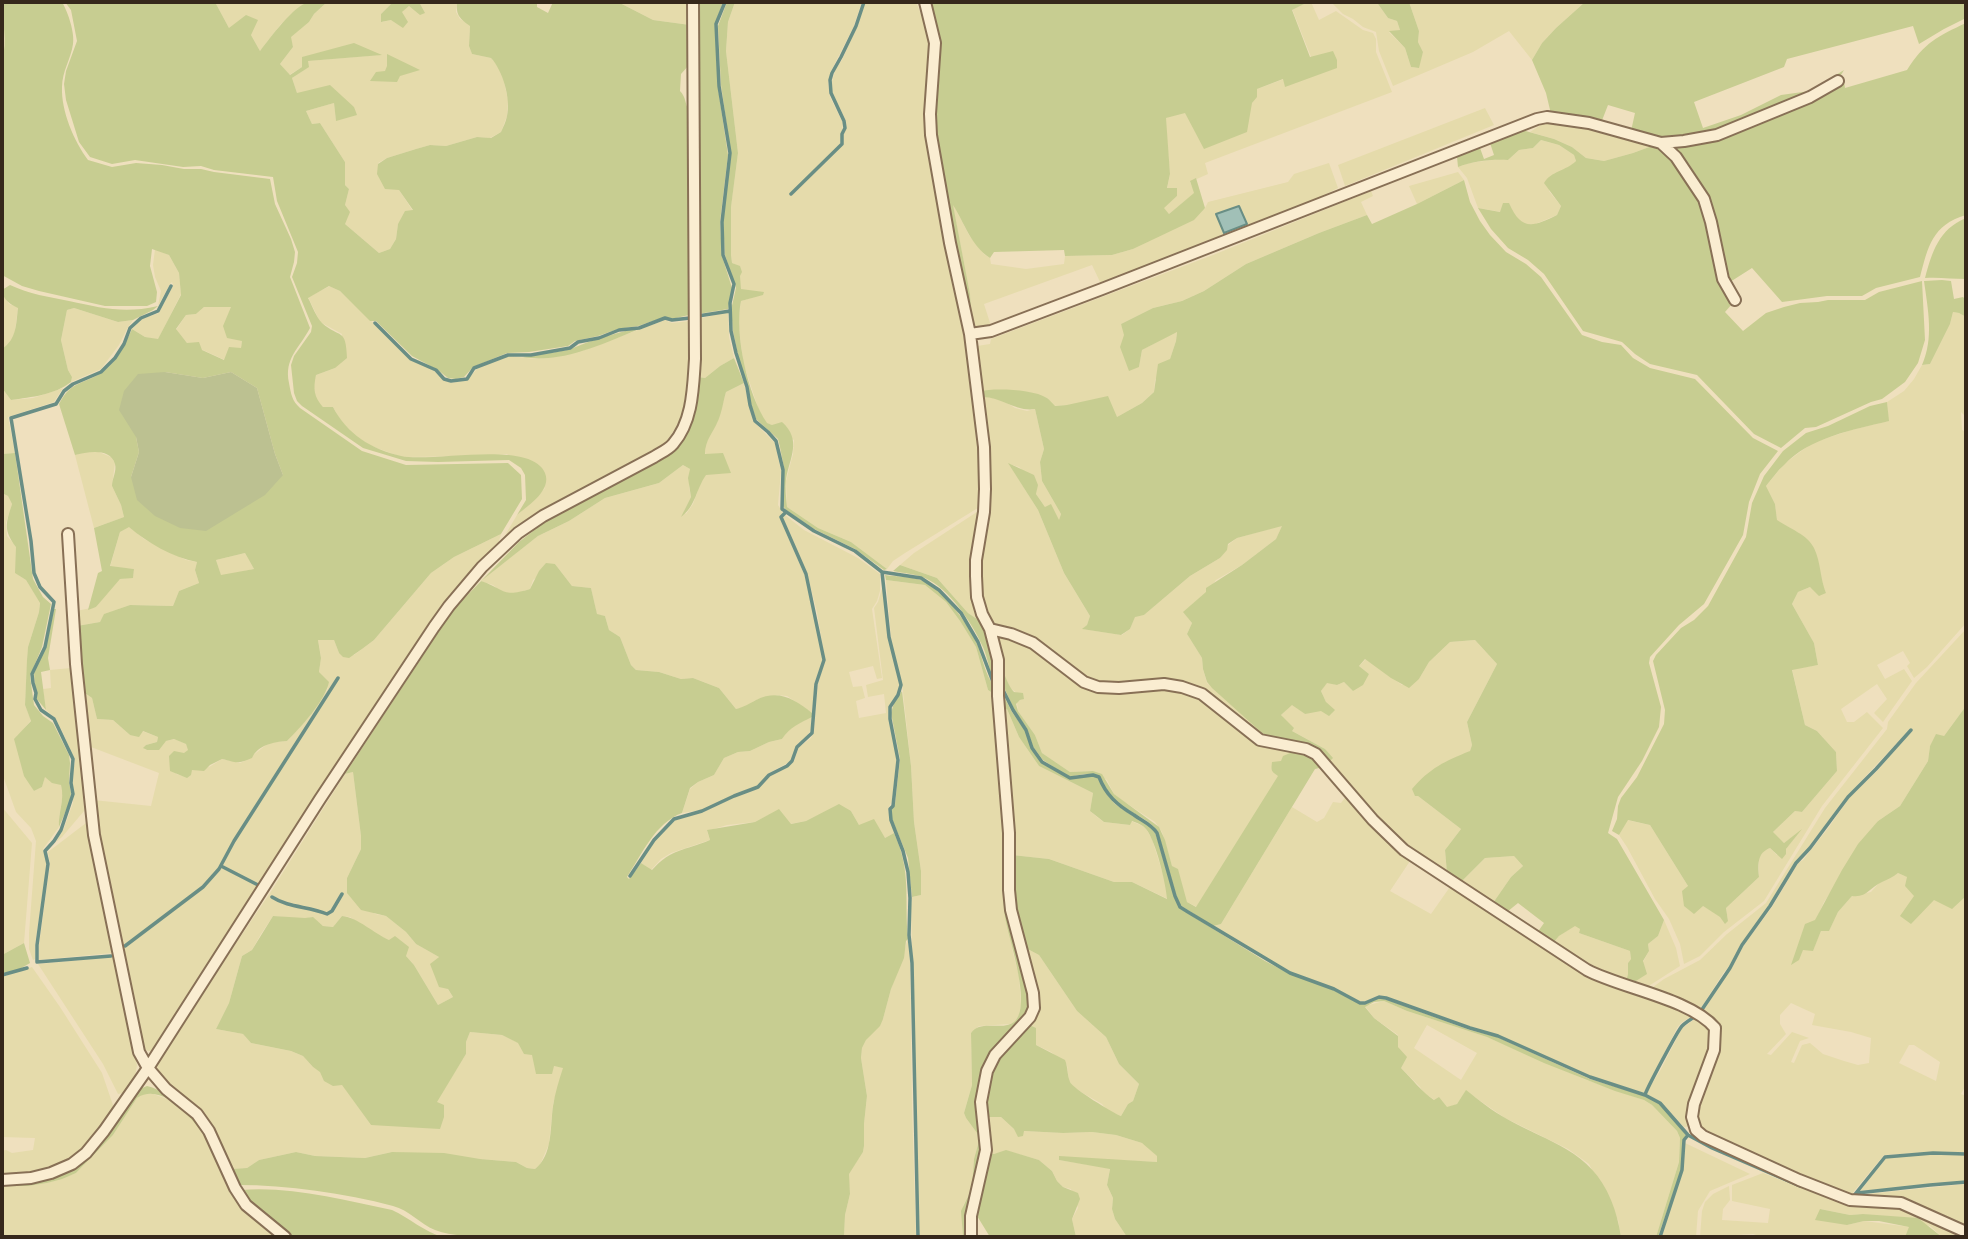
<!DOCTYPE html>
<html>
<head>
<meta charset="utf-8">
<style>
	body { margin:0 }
	#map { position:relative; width:1968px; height:1239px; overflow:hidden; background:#efe0be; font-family:"Roboto Serif",serif }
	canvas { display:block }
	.frame { position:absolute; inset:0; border:4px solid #36281b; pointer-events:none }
</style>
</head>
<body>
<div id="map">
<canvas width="1968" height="1239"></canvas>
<div class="frame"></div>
</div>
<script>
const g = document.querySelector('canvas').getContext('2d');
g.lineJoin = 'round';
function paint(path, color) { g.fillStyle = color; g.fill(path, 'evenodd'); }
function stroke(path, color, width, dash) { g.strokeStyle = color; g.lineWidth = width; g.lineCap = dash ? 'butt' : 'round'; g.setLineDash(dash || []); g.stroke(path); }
paint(new Path2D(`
	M215,2h92l-26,22 -21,27 -9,-16 -22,-7z
	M327,2h66l-12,12 1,8 9,-2 18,-14 15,7 -5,-11h38l-1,10 4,7 10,6 -1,21 3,8 19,4 5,6 6,8 6,28 -1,16 -6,16 -11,6 -13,-1 -31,9 -16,-1 -14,4 -29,9 -9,5 21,27 14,21 -15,13 -2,15 -6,10 -11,4 -34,-29v-19l4,-16 -4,-4v-23l-25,-39 -8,1 -6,-13 28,-8 2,17 18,-13 -57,-14 -5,-15 16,-11 -1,-6 72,-6 -77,2v10l-13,8 -9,-11 13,-17 -3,-10 19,-15 5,-8z
	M618,2h73l-1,23 -37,-5z
	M735,2h127l-9,26 -22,43 -3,12 2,14 13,26 -3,22 -50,49 1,2 52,-51v-11l3,-7 -1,-8 -13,-27v-11l4,-13 6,-8 15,-34 8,-24h51l12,29 2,34 -6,60 3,24 26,140 12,45 15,105 1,67 -76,47 -12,8 -6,8 -36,-27 -33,-14 -31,-21 -1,-26 7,-27 1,-14 -22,-15 -6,-2 -7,-12 -16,-49 -5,-41 3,-20 13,-4 -13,-8 -5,-24 -4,-2 -1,-8v-49l7,-53 -12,-102 2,-29z
	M1308,2h3l8,18 17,-9 27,19 10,3 3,6v13l16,40 -187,71 3,11 -18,8 5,11 -26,21 -6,-6 14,-12 -10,-7 3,-15 -5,-56 20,-6 67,-9 5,-14 27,-10 1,7 26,-29 -19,-48z
	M1331,2h34l13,2 10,14 9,3 3,9 -11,2 16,16 6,19 7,1 5,-16 -5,-10 1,-11 -10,-29h176l-29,26 -14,15 -10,17 -23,-29 -36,21 -80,34 -14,-35 -3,-19 -13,-5 -10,-8 -10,-5z
	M1485,108l9,17 -149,61 -7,-21z
	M1544,123l21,1 26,4 61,18 -19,7 -29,8 -18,-3 -14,-11 -18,-8 -24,-7z
	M1541,140l18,5 15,10 2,6 -27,30 12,15 -4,9 -24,10 -11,-2 -9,-9 -35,-6 -11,-30 -9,-11 11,-4 31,-4 8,1 11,-10 14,-2z
	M1329,163l9,25 -14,7 -1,5 -222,84 -9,-19 -108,39 7,22h-16l-3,-5 -2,-27 -18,-92 17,33 15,19 6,4 1,6 35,5 38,-5 1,-8 47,-1 21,-6 37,-19 35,-22 3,-6 80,-20 6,-8z
	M1458,172l6,8 -47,24 -8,-18z
	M1371,191l2,5 -12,6 6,13 -48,18 -73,31 -42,27 -22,10 -29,7 -32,16 18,43 3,-17 35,-19 -1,10 -6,18 -15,21 -1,12 -12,11 -25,14 -50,-12 -13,1 -7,-8 -17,-5 -28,-3 -22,1 -6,-43 3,-2 13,-2 1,-5 222,-84z
	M155,249l14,6 10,18 2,21 -23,46 -13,-3 -13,-8 10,-10 17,-6 14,-28 -1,-3 -2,2 -12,22 3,-15 -6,-14 -2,-12z
	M330,286l10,5 64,61 6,8 15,6 11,6 8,8 7,3 16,-3 10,-11 27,-12 7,-1 23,3 15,-1 35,-8 81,-30 7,3 18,-2v52l-4,34 -7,16 -17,25 -159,95 1,-6 13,-22 28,-27 -38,-34 -17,2 -88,1 -31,-11 -16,-10 -14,-15 -8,-14h-10l-7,-8 -3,-14 3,-10 19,-7 7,-34 -22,-12 -12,-25z
	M2,293l7,11 9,3 -3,25 -5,11 -8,6z
	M204,307h28l10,34 -1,7 -16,12 -38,-17 -11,-13 10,-15 10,-1z
	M74,308l44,14 15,-2 -6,9 -8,16 -18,24 -30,13 1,-5 -4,-7 -7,-30 6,-30z
	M728,312l1,25 5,21 -14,8 -15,12 -7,-1v-58z
	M1953,312l6,1 7,4v100l-5,-5 1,18 4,2v191l-39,44 -13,11 -7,-12 3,-3 -7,-12 -26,14 8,14 19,-10 8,12 -29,41 -9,-9 13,-14 -10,-15 -36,25 6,13h7l13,-10 16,16 -61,78 -58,95 -40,31 -24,24 -16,8 -4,-20 -11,-25 -14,-20 -28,-52 -8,-12 8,-15 23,5 38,61 15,20 25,15 -2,-13 33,-31v-19l4,-7 7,-3 7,7 9,-6 13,-17 -15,11 -12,-10 23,-22 7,1 35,-41 -1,-19 -19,-21 -12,-6 -13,-56 26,-4 -4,-22 -22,-39 6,-12 12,-5 16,6 -5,-11 -1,-11 -21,-38 -22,-12 -2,-17 -9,-18 18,-22 28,-21 39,-13 37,-9 -1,-19 17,-11 10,-12 8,-14 8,-1 20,-40z
	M744,383l9,38 22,22 6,28 -3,34 5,8 -3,4 25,59 6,25 12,59 -8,21 -3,32 -25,-17 -10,-1 -21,5 -10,7 -10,2 -17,-21 -26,-10 -12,1 -22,-7 -23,-2 -5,-5 -11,-28 -11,-7 -4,-14 -8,-1 -6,-27 -19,-2 -17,-22 -22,16 -3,9 -12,4h-15l-10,-8 -13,-4 58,-45 31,-15 36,-23 54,-15 24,-18 7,4 -1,18 2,10 -7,14 2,3 7,-10 8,-22 5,-8 -1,-29 8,-17 4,-5 9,-31z
	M2,388l9,12 22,-2 30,-10 -9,14 -46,15 7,36 -13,1z
	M981,397h8l15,4 11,7 12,3 8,-2 9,40 -4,13 2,19 19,33 -2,7 -14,-14 -9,-13 1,-9 -18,-18 -10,-3 29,46 26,63 26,43 -3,9 -4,4 39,6 8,-6 5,-13 9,-1 46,-39 30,-18 8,-13 9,-7 46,-13 -7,14 -34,26 -26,15 -9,12 -23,20 8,11 -5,11 15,24 1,11 4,14 67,58 -16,-3 -59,-48 -94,-5 -22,-6 -48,-39 -10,-6 -30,-8 -7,-5 -8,-25z
	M94,450l17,7 4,6 -3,23 9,19 3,12 -30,11 -19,-73z
	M2,493l6,3 4,8 -6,19 1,13 10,11 -1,26 10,7 14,22 -1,10 -11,35 -3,58 6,15 -16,20 5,18 14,33 8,-4 3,-11 16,9 2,9 -4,24v9l-16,22 4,15 -12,81v14l-2,1 -4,-11v-16l7,-92 -5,-13 -15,-16 -14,-39z
	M980,510v111l-12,-8 -31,-35 -37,-13 14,-12z
	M785,515l19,15 54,28 22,16v17l-3,10 -5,8 10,69 -5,1 -4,-13 -24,6 4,15 9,-1 3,12 -9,3 3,17 27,-5 -2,-19 -16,3 -2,-12 17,-5 -9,-72 4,-6 5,-17 5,52 12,49 -2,7 -6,8 -3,12 8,42 -5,46 -4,8 6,24 -9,5 -26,-13 -8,-14 -35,5 -10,5 -16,3 -11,-14 -24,12 -28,3 -20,6 3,9 -39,13 -10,6 -10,11 -10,-7 15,-24 12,-13 7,-6 28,-8 32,-15 24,-9 12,-13 23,-14 5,-14 12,-9 3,-7 4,-47 7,-24 -8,-48 -10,-39 -24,-55z
	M129,526l15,13 42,21 11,2 -2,8 4,13 -20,8 -6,15 -43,-1 -25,9 -5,8 -23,4 -1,-15 20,-4 19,-25 5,-3 13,-2 1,-8 -24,-2 10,-35z
	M501,534l-2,7 1,6 -17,16 -330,489 -8,-2 -3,-5 -49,-245 58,6 8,-33 -68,-26 -9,-56 10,7 5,21 16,1 17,15 12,-4 16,6 -1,5 -11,3 -2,4 3,1 19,-9 9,-2 11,5 3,6 -5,4 -8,20 11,3 5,-7 17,-3 13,-8 18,4 7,-3 19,-15 8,-3 13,-1 25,-29 16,-23 -9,-17 2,-15 -3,-17h16l5,13 15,2 20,-15 57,-67 23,-16z
	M245,553l9,16 -33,7 -5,-16z
	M886,580l39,5 21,17 14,19 16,26 12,43 6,4 11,156 -2,45 10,58 6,23 2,29 -2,10 -4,7 -5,2 -31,2 -8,7 1,52 -8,28 2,5 11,15 2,8 -5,18 -2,29 -9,18 -1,18 1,13h-44l-8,-331 1,-9 9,-2v-24l-7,-49 -3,-56 -9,-83 -7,-21 -4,-25z
	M1966,629v77l-22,30 -14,10 -2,15 -28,45 -22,15 -54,81 -21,48h10l8,-19 8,-1 9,-18 14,-16 19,-4 8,-9 19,-10 10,4 26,23 32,-4v189l-5,9 5,2v56h-34l-48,3 -34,41 -58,-22 -89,-42 -5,-10 -1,-12 22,-71 -17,-26 29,-45 13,-23 28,-38 26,-44 5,-3 26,-33 20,-29 29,-28 34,-40 -2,-1 -64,68 -45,61 -6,4 -26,44 -28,39 -12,22 -5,5 -25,39 -50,-21 15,-11 36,-19 27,-26 39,-31 59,-95 62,-79 1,-7 28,-39zM1791,1003l24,11 -3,11 39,7 20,6 -2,25 -11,2 -14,-4 -21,-7 -13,-11 -8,2 -8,18 -3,-1 9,-21 9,-3 -17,-6 -21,23 -4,-1 19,-20 -6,-10v-9zM1909,1045h5l26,17 -4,19 -37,-18z
	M1001,635l21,5 57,42 82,5 42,11 54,43 39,9 -99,157 -10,-5 -15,-36 -10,-34 -7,-10 -35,-23 -6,-5 -7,-14 -14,-9 -23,1 -28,-19 -7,-18 -17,-24 -1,-9 7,-4 -14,-10 -6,-11 -5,-32v-7z
	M1475,640l22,24 -30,58 5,23 -2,6 -55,45h3l43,33 -16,21 2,23 -38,-25 -20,-16 -60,-70 -4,-13 -33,-18 -11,-16 11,-11 13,10 21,-12 -5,-11 6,-9 10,3 7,-3 9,9 16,-17 -10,-8 7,-7 36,26 17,-6 10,-17 21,-20z
	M71,668l10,81 3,62 -22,26 -6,5 8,-14 9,-25 -1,-28 3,-13 -11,-27 -9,-17 -9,-8 -3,-21 8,-1 -1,-18z
	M1004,709h3l12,28 20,29 54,27 -3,18 7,6 7,5 26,3 1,-4 14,6 7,12 14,45 2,15 -36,-17h-18l-65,-23 -37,-4 -10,-144z
	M812,717v11l-5,8 -10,9 -6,16 -22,12 -11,13 -24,8 -17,10 -16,6 -19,3 8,-24 8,-7 16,-7 10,-17 14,-6 12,-1 19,-9 13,-3 5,-8 7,-6z
	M353,772l8,64v13l-14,29 28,36 11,2 20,16 10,12 23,13 -8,7 22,33 -15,8 -24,-40 -8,-9 -17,-16 -14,-6 -25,-17 -8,-1 -9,11 -10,-1 -11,-9 -7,2 -32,-3 -12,18 -9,16 -10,6 -13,47 -13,26 27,5 8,9 40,8 12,5 10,11 29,17 29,41h30l35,-23 30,-48v-12l4,-10 32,3 17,8 13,12 21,11 11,1 -11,37 -4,40 -9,21 -5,4 -8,-1 -11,-6 -124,-10 -27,6 -50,-2 -19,-4 -37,8 -12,8 -16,1 -9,-23 -61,-68 -5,-11 33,-54 81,-120 75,-119z
	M1347,795l65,63 -22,33 41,23 21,-30 141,92 102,38 -14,9 -4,5 -33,65 -54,-17 -93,-41 -28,-8 -83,-30 -7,-2 -13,6h-7l-26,-13 -43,-16 -24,-13 -53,-33 8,-2 71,-117 25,15 7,-4 9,-16 8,1z
	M2,807l30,36 -8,100 -22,12z
	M86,823l26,130 -73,7v-15l11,-81 -2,-12z
	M1514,856l9,10 -12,11 -18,26 -32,-21 24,-24z
	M1664,920l12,28 4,18 -36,23 -13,-5 18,-33 -1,-7 10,-8z
	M1575,925l5,4 -1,4 51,18 1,8 -3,4v11l-2,8 -24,-9 -49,-30 6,-7z
	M908,939l2,23 2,146 4,129h-72l1,-22 5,-21 -2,-20 15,-22 1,-6v-22l3,-28 -6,-38 1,-10 4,-8 17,-21 8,-30z
	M1022,946l17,9 38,56 29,26 13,27 20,20 -6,17 -5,3 -7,12 -13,-5 -6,-7 -28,-16 -5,-7 -2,-16 -16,-13 -15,-7 -9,-21 6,-8z
	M113,957l24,108 -2,12 -12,16 -5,1 -15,-30 -65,-100z
	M32,967l28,40 42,66 13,38 -25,32 -15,14 -38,17 -35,3v-26l4,-1 6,3 21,-3 2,-12 -33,-1v-160z
	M1384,1001l23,10 80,26 97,42 60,21 8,5 25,26 3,7 -1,24 -23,75h-35l-3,-17 -29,-56 -21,-15 -63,-31 -39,-27 -9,13 -10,4 -23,-15 -4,-6 -19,-19 -3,-22v-11l-24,-17 -9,-12zM1427,1025l50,28 -16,27 -47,-32z
	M1698,1017l16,17 -21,92 -9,1 -24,-26 -13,-6v-4l13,-20 22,-43z
	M143,1094h10l17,6 13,9 15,16 12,19 16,41 10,15 24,25 15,12 -273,-1v-50h25l20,-3 29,-10 37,-38 24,-37z
	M985,1117h16l13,12 9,2 40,2 29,-1 24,3 26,8 7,4 8,9v6l-70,-3 -28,1 51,8 -3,17 6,13 -1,11 3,10 12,18h-51l-4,-18 6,-11 -7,-19 -8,-2 -6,-6 -5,-10 -13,-11 -28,-8 -17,2 -7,-1z
	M1685,1143l65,31 -40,17 -12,20 -2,26h-35l22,-67z
	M1933,1154l33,1v26l-106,10 26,-33z
	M1763,1173l83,32 6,-3 50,4 64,29v2h-24l-12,-11 -67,-12 -13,1 -30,-6 27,16 17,-4 46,6 -5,10h-143l-9,-3 -53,3 2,-26 3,-9 8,-8 16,-8 1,14 -7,9 -1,11 46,3 2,-14 -38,-8v-16z
	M1966,1184v46l-32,-15 -77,-20z`), '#e5dbab');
paint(new Path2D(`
	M2,2h60c6,10 13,31 11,42 -2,15 -11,27 -11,43 -1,24 12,54 26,73l24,7 24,-4 26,2 22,4h17l13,3 56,7 5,25 16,35 4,13 -1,10 -4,15 20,51c-11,21 -26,30 -21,55 2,11 3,18 11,25l62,43 44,14 102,-2 13,12 1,24 -21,35 -47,23 -23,16 -57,67 -12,9 -13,9 -6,-1 -4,-4 -5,-13h-16l3,18 -2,14 10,10c-4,19 -28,45 -42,59 -14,1 -29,4 -35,17 -16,7 -16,4 -30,1l-12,6 -6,6 -12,-1 -1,5 -4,3 -17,-7 -1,-15 5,-5 10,2 4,-3 -2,-6 -12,-5 -8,2 -7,9h-12l-4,-2 3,-3 11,-3 1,-5 -15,-6 -4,6 -9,-2 -17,-15 -16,-1 -5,-21 -10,-7 -5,-65 23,-4 4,-8 26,-9 43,1 6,-15 20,-8 -4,-13 2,-8c-25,-5 -49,-19 -68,-35l-9,5 -10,34 24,3 -1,9 -13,1 -24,28 -8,3 10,-37 4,-2 -8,-43 30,-11 -3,-12 -9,-19c0,-7 5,-15 3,-22 -5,-17 -28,-12 -40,-9l-16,-51c13,-25 26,-19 45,-33 14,-11 21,-27 28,-42l13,8 13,2 23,-44 -2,-22 -10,-18 -17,-6 -2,17 7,26 -1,10 -9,4h-42l-66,-15 -17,-5 -20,-11v-215c6,-19 0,-38 0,-58zM204,307h27l-8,19 4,12 15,3 -1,7 -12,-1 -5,13 -22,-10 -3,-8 -12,1 -11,-14 10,-14 10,-1zM165,372l38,6 28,-6 26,16 18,66 8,21 -152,2 8,-25 -3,-15zM245,553l9,16 -33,6 -5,-15z
	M65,2h150l14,26 17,-13 12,5 -7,15 9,16c10,-13 34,-46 49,-49 6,-1 12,0 18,0l-13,12 -5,8 -18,15 2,10 -13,17 10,11 12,-8v-10l52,-14 28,12 -74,6 1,6 -17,11 5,15 33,-8 24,22 3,8 -21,6 -2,-18 -28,8 6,13 8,-1 25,39v23l4,4 -4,16 5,7 -5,12 34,29 11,-4 6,-10 2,-15 7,-13 8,-1 -14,-20 -14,-1 -8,-15 1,-10 9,-6 29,-9 14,-4 16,1 31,-9 14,1 10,-6c2,-5 5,-10 6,-16 4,-17 -4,-45 -16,-58l-19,-4 -3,-8 1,-20c-11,-8 -14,-11 -13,-24h80v5l11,6 5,-11 26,1 39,-1 35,18 37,5 -1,40 -8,9 -1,17c6,6 5,13 9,20l2,86 -2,118 -17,4 -7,-2 -27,9 -20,3 -20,7 -23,5 -7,5 -39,6 -22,1 -34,14 -9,10 -8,2 -8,-1 -10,-8 -26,-14 -36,-35h-6l-30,-30 -11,-5 -21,12c4,7 8,19 14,25 18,16 24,4 25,35l-12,10 -19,7c-3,14 -2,22 7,32h10c14,27 38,42 68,49 31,7 130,-17 144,17 7,17 -16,32 -28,42l9,-15 -1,-25 -4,-7 -12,-8 -71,2 -32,-1 -43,-13 -61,-42 -5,-5 -3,-8 -3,-28 3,-9 17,-24 1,-6 -20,-49 5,-14 1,-11 -21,-51 -4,-24 -59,-7 -13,-4 -18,1 -48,-7 -23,4 -22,-7 -11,-15 -13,-42 -2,-16 2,-13 11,-30 -6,-31z
	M393,2h26l6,11 -5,2 -11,-9 -7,6 6,10 -5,6 -12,-8 -10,2v-8z
	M698,2h25l-8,22 3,64 10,67 -8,67 2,34 10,32 -4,21 -30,5z
	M727,2h8l-7,20 -2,29 12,102 -7,54v48l1,8 8,3 2,6 -2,4 1,13 23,3 -1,3 -22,6c-7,33 7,95 26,122l5,2 10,-3c20,18 8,35 4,57 -1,9 0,18 1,28l31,21 33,14 36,27 -3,1 -29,-21 -41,-20 -28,-19 -3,-4 1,-38 -4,-21 -2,-8 -22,-20 -5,-15 -3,-18 -7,-16 -8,-39 -2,-21 5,-22 -11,-33 -2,-34 8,-67 -10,-69 -3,-59z
	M927,2h381l-16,8 18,47 23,-6 4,9v8l-52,19 -2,-8 -26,10v8l-5,6 -5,29 -43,17 -19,-36 -19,5 4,56 -3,14h10v8l-13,12 5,6 25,-21 -4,-12 6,-3 9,30 -11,12 -61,29 -21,6 -47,1 -1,-6 -70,2 -4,6c-19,-12 -26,-36 -37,-53l17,89 2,27 -10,-33 -29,-153 3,-74z
	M1365,2h44l10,29 -1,11 5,10 -4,16 -8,-1 -6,-19 -16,-17 11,-1 -3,-9 -9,-3 -10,-14z
	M1585,2h381v16l-22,11 -25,15 -6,-18 -126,33 -3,8 -90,35 9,26 38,-13 40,-20 29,-4 34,-21 -6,10 -121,54 -55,7 -31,-10 4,-18 -27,-8 -7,18 -50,-9 -5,-21 -14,-33 10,-17 14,-15z
	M1966,23v192c-34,10 -38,32 -46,62l-44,11 -14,8h-35l-45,6 -30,-34 -22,14 -4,-9 -19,-80 -18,-29 -17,-18 140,-46 32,-19 1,7 62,-18c17,-27 31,-34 59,-47z
	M387,54l33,16 -20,6 -3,6 -27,-1 6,-9 9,-1 2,-5z
	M1522,130l32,9 18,8 14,11 18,3 29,-8 19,-7 9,2 13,12 25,39 27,95 6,10 -7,8 18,19 23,-18 18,-6 16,-4 18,-1 10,-2h37l14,-8 43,-11 3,59 -7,23 -13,19 -23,17 -11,3 -55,25 -11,1 -24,20 -27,-14 -57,-59 -47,-11 -15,-10 -13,-12 -39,-11 -39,-57 -16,-14 -20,-12 -17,-19 -13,-21 22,4 3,-9h6c12,28 24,24 48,12l4,-9 -17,-23c7,-12 22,-12 32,-22l-2,-6 -15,-10 -18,-5 -8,8 -14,2 -11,10c-16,-1 -35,1 -50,7l-1,-10 23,-9 4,11 10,-4 -4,-12z
	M1464,180l6,22 10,19 10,14 16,17 20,12 15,13 41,58 20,7 19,3 12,13 17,10 45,11 58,59 25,13 -18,23 -11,28 -6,33 -39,69 -25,21 -29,32 -1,6 12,44 -2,20 -17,34 -24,36 -10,36 9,6 7,12 40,69 -6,16 -10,8 1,7 -6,10 4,13 -16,10 -5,-2 2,-8v-11l3,-4 -1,-8 -51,-18 1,-4 -5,-3 -16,10 -6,7 -16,-10 7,-10 -26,-20 -11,9 -14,-9 18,-26 12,-11 -9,-10 -29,2 -24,24 -14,-9 -2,-23 16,-21 -43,-33h-3l-3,-7c18,-21 33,-28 58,-38l2,-6 -5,-23 30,-58 -22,-24 -25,2 -21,20 -10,17 -10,9 -18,-10 -26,-19 -6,7 10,8 -6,11 -10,6 -9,-9 -7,3 -10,-2 -6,8 5,11 9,8 -6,6 -8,-5 -16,3 -13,-9 -11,10 13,13 -2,3 33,18 8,9 -4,4 -55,-21 -13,-9 -49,-44 -5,-6 -4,-13 -1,-11 -15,-24 5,-11 -9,-11 23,-20v-4l36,-23 34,-26 6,-13 -45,12 -9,6 -1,6 -7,8 -30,18 -46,39 -9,2 -5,12 -9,6 -39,-6 5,-4 3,-9 -26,-43 -26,-63 -30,-47 26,12 4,10 -2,9 9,13 6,-3 8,16 2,-6 -19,-33 -2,-19 4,-13 -9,-40c-20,3 -34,-13 -54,-12l-1,-6c15,-3 53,-2 67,7 3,2 5,5 8,8l12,-1 41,-9 9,21 25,-14 12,-11 4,-28 12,-5 6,-18 1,-9 -35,18 -3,17 -10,4 -9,-24 4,-12 -3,-11 32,-16 29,-7 22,-10 42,-27 73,-31 48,-18 5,9 45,-20z
	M1966,218v61c-14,0 -27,-2 -41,-1 7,-26 14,-49 41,-60z
	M1942,280l9,1 3,18 9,-2 3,3v17l-7,-4 -6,-1 -3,12 -20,40 -8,1c12,-27 6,-55 2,-84z
	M10,285c19,9 39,12 59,16 33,7 55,13 89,5l-5,4 -20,10 -15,2 -44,-14 -7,2 -6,30 7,30 4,7 -1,5c-17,13 -39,15 -60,18l-9,-12v-39c15,-10 14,-25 16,-41 -8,-4 -15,-8 -16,-18z
	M633,329h6c-36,15 -78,35 -117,28 12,-2 41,-5 51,-9 19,-8 40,-14 60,-19z
	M734,358l10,25 -18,9c-3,10 -4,20 -8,29 -5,12 -13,19 -13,33l18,-1 8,20 -25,2c-10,14 -10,31 -25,42l10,-20 -3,-19 2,-9 -7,-4 -24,18 -54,15 -36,23 -31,15 -57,45c24,8 21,17 49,8l9,-18 7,-8 9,1 17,22 19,2 6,26 8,2 4,14 11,7 11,28 5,5 23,2 22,7 12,-1 26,10 17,21c8,-2 13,-5 20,-9 23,-11 38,-1 56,13v4c-12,6 -22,10 -30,22l-13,3 -19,9 -12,1 -14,6 -10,17 -16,7 -8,6 -8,25c-27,10 -40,41 -55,64l2,2 12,-16 11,7c20,-22 32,-19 58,-30l-3,-10 48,-8 24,-13 12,15 15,-3 33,-17 12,7 8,14 15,-6 11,19 9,-5c18,39 10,66 14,106l-2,2 -2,17 -13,31 -8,30 -3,7 -14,14 -4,8 -1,10 6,38 -3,28v22l-1,6 -14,22 1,20 -5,21 -1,22h-355c-19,-2 -36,0 -54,-7 -15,-6 -26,-20 -42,-24 -49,-13 -105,-21 -156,-21l-6,-16 16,-1 12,-8 37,-8 19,4 50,2 27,-6 52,1 36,6 36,3 11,6 8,1c18,-14 15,-42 18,-63 2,-13 6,-26 10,-38l-9,-2 -2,8h-16l-4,-19 -8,-1 -6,-11 -16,-8 -32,-3 -4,10v12l-29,48 7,3v12l-4,12 -69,-4 -29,-40 -9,1 -9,-5 -4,-9 -7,-5 -10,-11 -12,-5 -40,-8 -8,-9 -27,-5 13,-26 13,-47 10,-6 21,-34 32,2 8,-1 10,9 10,1 9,-11c17,2 31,17 47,24l6,-4 14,11 -3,9 8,9 24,40 15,-8 -5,-8 -9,-2 -9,-23 9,-7 -23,-13 -10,-12 -20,-16 -25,-6 -14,-17v-15l14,-29v-13l-8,-64 -8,2 108,-164 66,-68 27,-21 124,-71 28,-73 7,1 15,-12z
	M1887,402l2,19c-36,9 -79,16 -105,44 -7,6 -12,14 -18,21l9,18 2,16c12,8 31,15 37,28 7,14 6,31 12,45l-7,3 -9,-9 -12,5 -6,12 22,39 4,22 -26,5 13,55 12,6 19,21 1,19 -35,41 -7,-1 -22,21 11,11 18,-14 -16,20v5l-4,5 -12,-11c-13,5 -12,16 -11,29l-33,31 2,13 -3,3 -5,-7 -17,-11 -9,8 -10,-8 -2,-15 6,-5 -38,-61 -22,-5 -9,15 -7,-4 5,-12 1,-13 3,-8 16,-21 27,-53 1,-14 -12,-49 3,-6 25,-27 13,-8 14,-14 38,-69 6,-34 12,-27 19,-25 23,-18 22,-7 42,-20z
	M15,453l18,126 10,18 8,7 -9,43 -12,29 4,29 9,11 10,7 16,32 1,8 -1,19 2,11 -1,8 -11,26c-1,-15 6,-27 2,-42l-9,-2 -7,-6 -3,10 -8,4 -10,-15 -10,-37 17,-18 -6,-16 2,-45 1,-13 11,-35 1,-9 -14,-23 -11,-7 1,-26c-13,-17 -10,-24 -4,-43l-4,-8 -6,-3v-39z
	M900,565l37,13 31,35 12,8 7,13 7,24 -1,22c-4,-12 -6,-26 -12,-37 -10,-22 -33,-55 -56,-65 -10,-4 -22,-5 -32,-7z
	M885,575c12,2 27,1 38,6 21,9 46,44 55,65 5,14 7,28 16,40v8l-6,-4 -12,-43 -16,-26 -14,-19 -21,-17 -39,-5z
	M54,609h2l-8,49 2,12 -9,2 5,38 -10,-12 -2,-25 12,-26z
	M994,633l7,2c-6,13 3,46 13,57l9,1 1,6 -4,1 -4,4 2,7 17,24 7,18 28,19 23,-1 9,3 12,20 45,33 6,13 7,26 6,3 9,33 9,5 82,-131c-7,-5 -7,-5 -6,-14l9,-1 2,-5 12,-5h9l20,16 -9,2 -94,155 -8,2 -33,-21 -4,-10 -18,-63c-9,-14 -29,-19 -41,-30 -9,-8 -13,-19 -20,-27l-13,-1 -15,3 -26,-17 -10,-13 -6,-18 -13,-20 -11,-24z
	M1000,689l12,23 14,20 6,16 9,15 29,16 23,-3 5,2 10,18 7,8 13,9 23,13 5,9 18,61 7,13 84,52 25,13 43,16 27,14h6l12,-6 7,1 85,31 27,7 93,42 55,17 15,8 26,31 -3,5 -2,30 -23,67h-2l23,-75 1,-24 -3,-7 -25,-26 -8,-5 -29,-9 -71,-28 -57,-26 -80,-26 -23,-10 -10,1 -9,5 9,11 24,18v11l9,10 -6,11c11,11 21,24 33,32l5,-3 8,10 10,-3 9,-14c13,10 26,21 41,29 42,24 84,31 104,81 5,12 8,24 10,37h-494l-12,-18 -3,-10 1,-11 -6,-13 3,-16 -51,-9v-4l98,6v-6l-15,-13 -26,-8 -24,-3 -29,1 -39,-2 -1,5 -5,1 -4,-8 -13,-12h-16l4,-46 38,-47 9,4v17l29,15c3,7 2,15 5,22 2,6 43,31 51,34l7,-12 5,-3 6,-17 -20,-20 -13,-27 -29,-26 -38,-56 -17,-9 -7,-28 -3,-63 37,4 65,23h18l35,17c-1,-15 -11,-58 -21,-70 -3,-4 -9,-6 -14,-8l-2,4 -26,-3 -14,-11 3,-18 -54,-27 -20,-29 -12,-28 -5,2z
	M902,691l9,75 3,56 7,49v24l-9,2 -4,-39 -16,-39 -1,-9 4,-6 5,-45 -9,-46 3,-10z
	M1966,706v190l-14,13 -18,-9 -23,24 -11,-8 14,-20 -9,-10 2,-9 -9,-4c-5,4 -10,6 -16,9 -12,5 -15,16 -30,14l-14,16 -9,19h-8l-8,20 -10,-1 -4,10 -8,5 14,-41 10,-4 27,-50 16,-26 20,-23 22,-15 28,-45 2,-15 6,-12 8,2z
	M1003,895c3,15 6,30 10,44 7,25 21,49 14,75l-37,39 -9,21 2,78 -16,85h-4l-2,-26 11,-23 2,-29 5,-18 -2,-8 -11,-15 -2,-5 8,-28 -1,-52c10,-15 34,0 45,-13 15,-18 -7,-80 -11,-103 -1,-7 -1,-14 -2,-22z
	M24,943l6,20 -12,7 -16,3v-18z
	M147,1086c24,6 60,32 63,58 -12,-19 -46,-64 -73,-46l-24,37 -37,38 -14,6 -15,4 -19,3h-20l26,-4 25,-6 16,-8 65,-79z
	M1006,1150l33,10 13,11 5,10 6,6 15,6 2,6 -8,20 4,18h-86l-16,-26 13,-58 7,1z
	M241,1190c50,-4 102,10 151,20 18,8 32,22 51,27h-153l-42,-33z
	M1820,1209l30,6 13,-1 55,4 24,19h-37l4,-10 -30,-6h-15l-17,4 -32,-5z`), '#c7cd91');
paint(new Path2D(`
	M165,372l38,6 28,-6 26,16 18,66 8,21 -18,20 -59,36 -26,-3 -25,-12 -18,-16 -6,-23 8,-25 -3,-15 -17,-27 5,-19 14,-17z`), '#bcc191');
const water = new Path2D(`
	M1239,206l8,18 -23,9 -8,-19z`);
paint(water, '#a1c0b7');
stroke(water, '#698e85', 2);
stroke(new Path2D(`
	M725,2l-9,22 3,62 11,67 -8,69 1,33 11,29 -4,19 1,28 5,22 11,34 3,18 5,16 13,11 8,9 7,29 -1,39 32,22 41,20 27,21 39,6 18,12 22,23 17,29 15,40
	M791,194l51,-50v-10l3,-6 -1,-7 -13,-28 -1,-13 2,-7 9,-16 15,-31 8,-24
	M698,316l32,-5
	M375,323l36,36 25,11 8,9 7,2 16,-2 7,-11 34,-13h23l39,-7 8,-6 21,-4 20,-8 20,-2 26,-10 7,2 18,-2
	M882,572l7,65 12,48 -3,10 -8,12v12l8,41 -5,46 -3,3 1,11 12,31 5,21 2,26 -1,37 3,28 6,274
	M1001,686l12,24 13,20 6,18 10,14 28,16 23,-3 6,2c7,18 18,28 35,38 8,6 17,9 23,18l18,63 5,11 8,5 102,61 44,16 26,14h5l14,-6 7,1 84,30 28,8 92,41 55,18 15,8 28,32 24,13 88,38
	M221,866l37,19
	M630,876l24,-36 20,-21 28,-8 32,-15 24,-9 11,-12 18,-9 5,-5 5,-14 15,-14 4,-49 8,-24 -18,-86 -25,-57 5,-5
	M272,897c17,11 36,9 55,17l5,-3 10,-17
	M125,946l78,-59 16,-18 15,-28 104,-163
	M111,956l-74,6v-17l11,-81 -3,-13 9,-10 7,-11 12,-36 -2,-11 2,-24 -19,-40 -13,-9 -6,-11 1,-6 -3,-10 -1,-9 13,-27 9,-45 -14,-15 -6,-14 -3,-32 -20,-123 45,-14 8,-13 9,-7 28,-12 14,-14 9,-14 6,-16 11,-10 17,-7 13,-25
	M2,975l25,-7
	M1701,1011l29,-43 12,-23 28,-39 26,-43 14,-15 38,-51 28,-28 35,-39
	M1645,1095c1,-5 33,-65 37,-69 4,-4 9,-7 14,-10
	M1857,1193l73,-8 36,-3
	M1852,1198l33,-41 48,-4 33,1
	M1660,1237l22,-67 2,-30 4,-5`), '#698e85', 3.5);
const minor = new Path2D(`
	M925,2l10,41 -5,71 1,21 19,108 20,91 14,113 1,42 -1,23 -8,48v16l1,21 5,17 8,15 8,31v36l11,137v57l2,20 22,83 1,15 -4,9 -35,38 -8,16 -6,31 5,48 -15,66v21
	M1661,143l15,14 28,42 7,23 12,57 12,21
	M970,334l21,-3 111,-42 435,-170 10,-2 42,6 72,20 23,-2 33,-6 93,-38 28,-16
	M68,534l8,130 18,171 45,217 9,16 18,21 31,25 12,17 26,57 11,17 39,32
	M990,629l21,5 22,9 51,39 14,5 21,1 45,-4 18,3 20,7 58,46 46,9 10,5 57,66 31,30 183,120c34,18 104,29 128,58l-1,22 -20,54 -2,13 4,13 7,6 96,44 51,20 51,3 65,29
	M2,1180l29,-2 20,-5 21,-9 14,-11 18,-22 44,-63 172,-269 114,-172 15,-21 33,-39 36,-34 25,-17 111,-59c6,-4 14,-7 19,-13 20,-23 20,-56 22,-85l-2,-357`);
stroke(minor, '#887056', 14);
stroke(minor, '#faedd1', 10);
</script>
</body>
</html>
